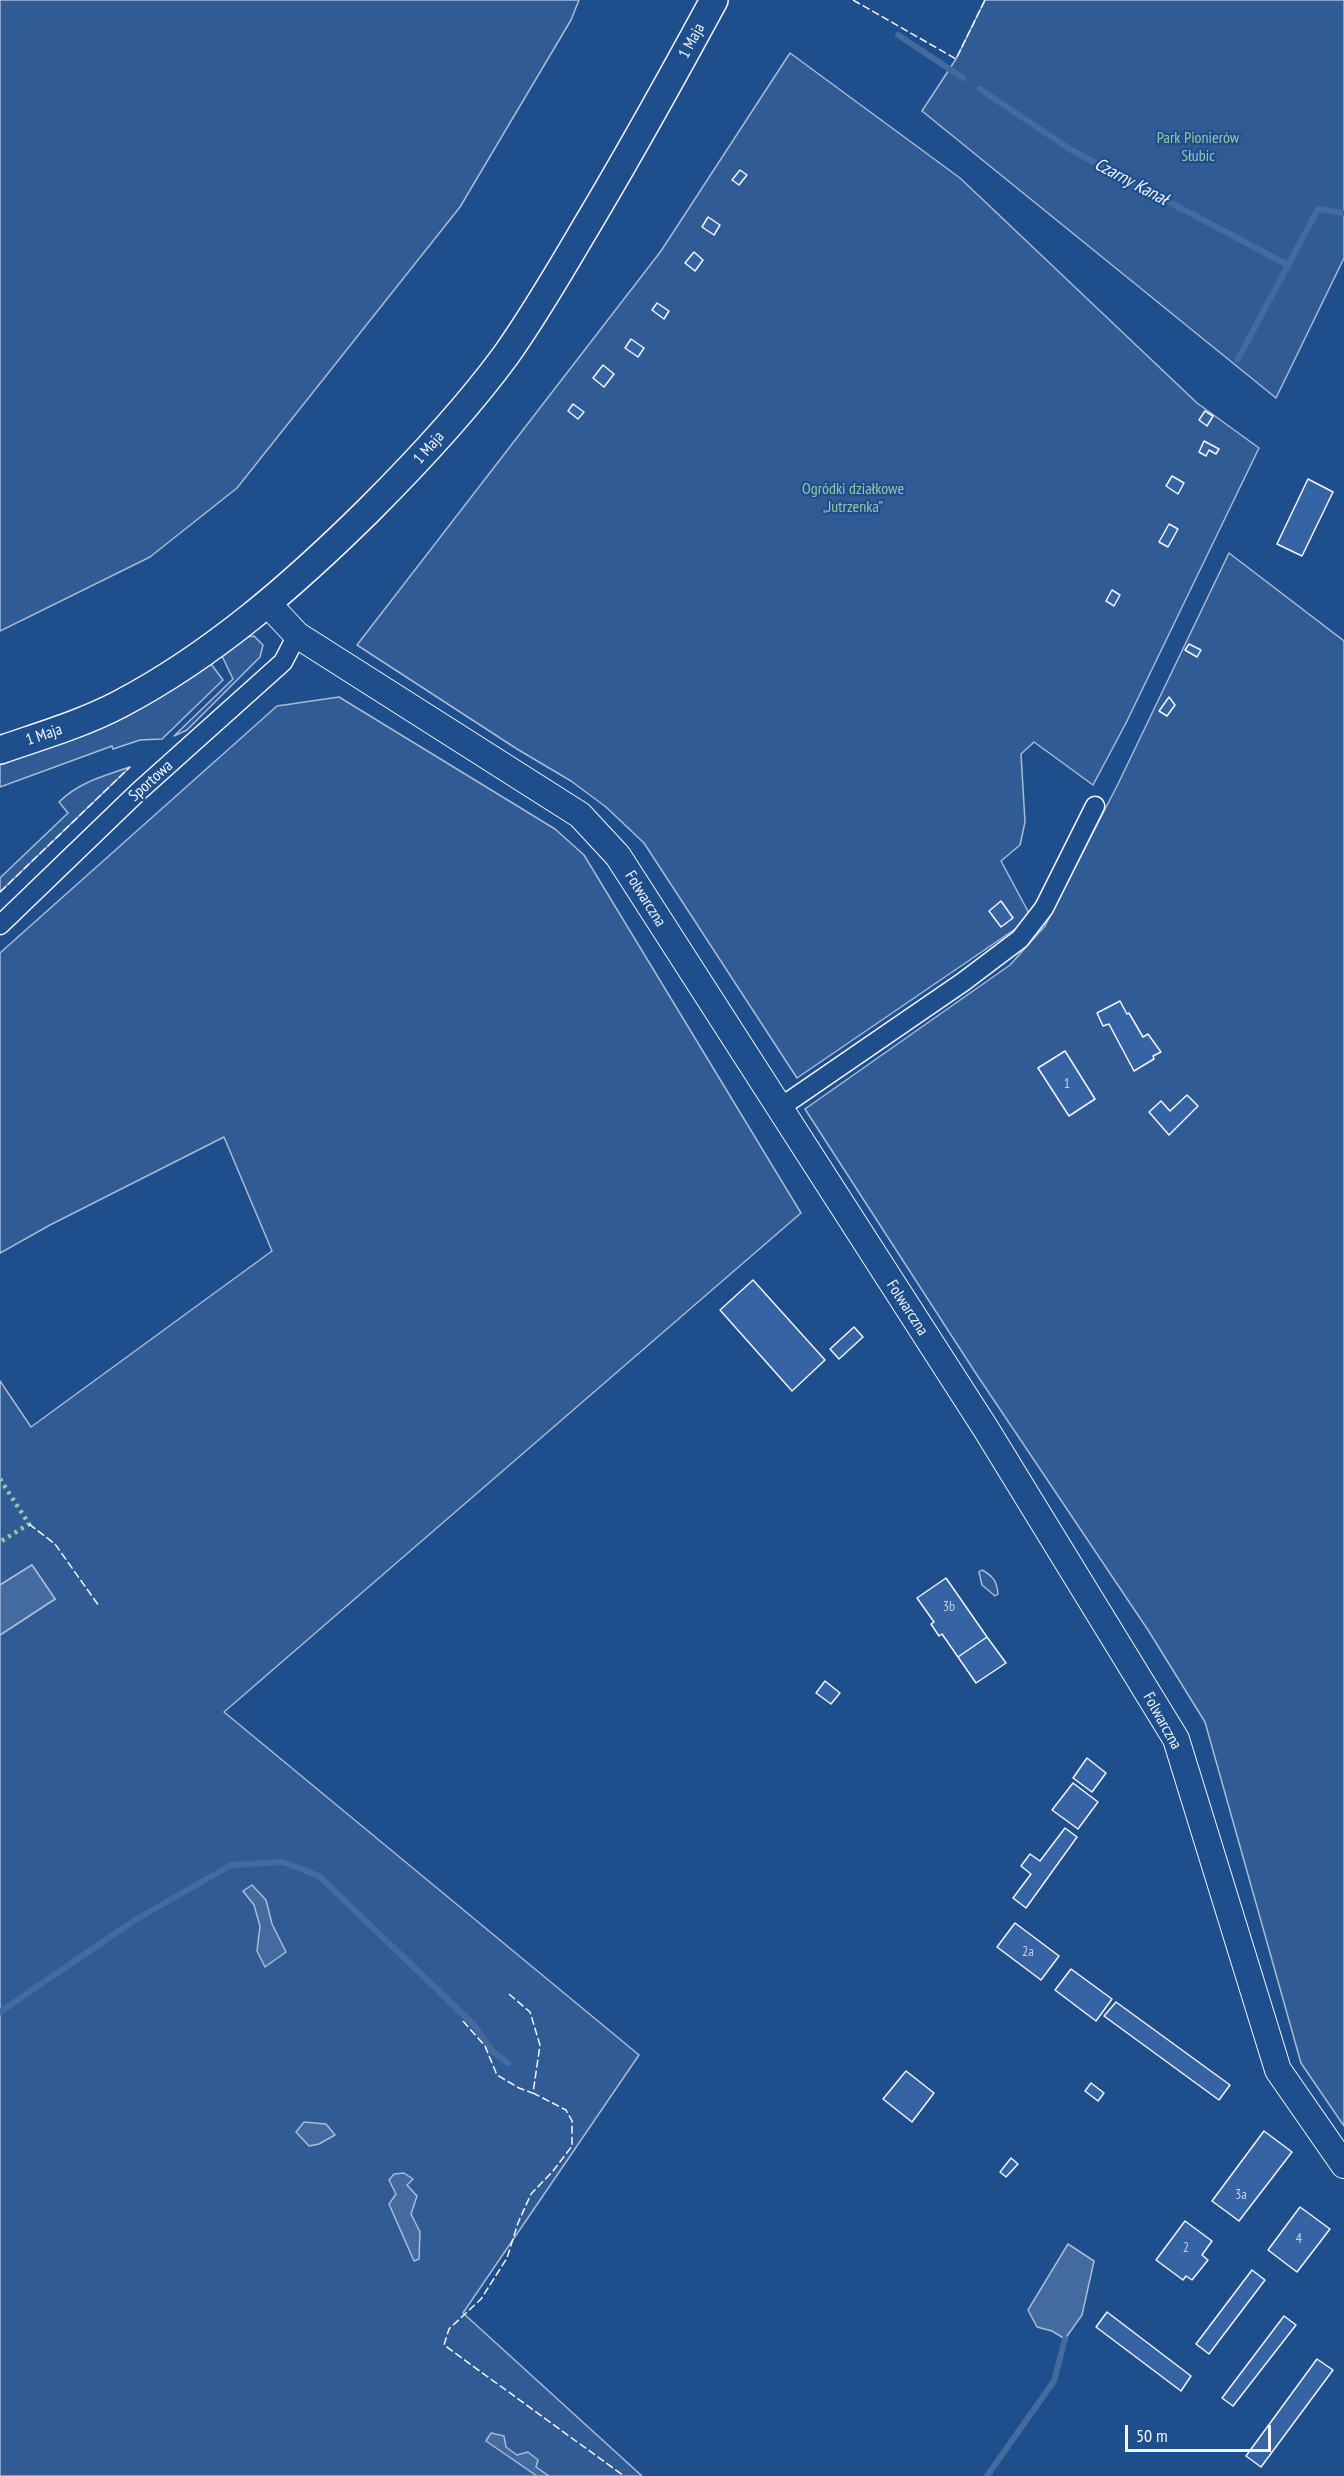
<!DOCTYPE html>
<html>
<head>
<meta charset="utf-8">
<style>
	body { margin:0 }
	#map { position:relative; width:1344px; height:2476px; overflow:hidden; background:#1f4e8c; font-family:"PT Sans Narrow",sans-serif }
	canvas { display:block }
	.scale { position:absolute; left:1125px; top:2425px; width:146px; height:27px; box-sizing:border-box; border:3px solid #f2f6ff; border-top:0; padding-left:8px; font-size:18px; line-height:21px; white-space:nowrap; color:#f2f6ff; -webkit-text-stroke:4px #1f4e8c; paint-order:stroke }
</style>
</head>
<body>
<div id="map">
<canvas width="1344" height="2476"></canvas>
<div class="scale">50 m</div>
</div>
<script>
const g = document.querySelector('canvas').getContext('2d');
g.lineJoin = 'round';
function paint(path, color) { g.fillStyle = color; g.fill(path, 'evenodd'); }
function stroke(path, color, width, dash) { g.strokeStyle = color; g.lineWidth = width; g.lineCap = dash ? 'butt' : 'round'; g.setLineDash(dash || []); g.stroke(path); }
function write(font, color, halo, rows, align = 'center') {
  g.font = font + ' "PT Sans Narrow",sans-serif'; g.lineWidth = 4.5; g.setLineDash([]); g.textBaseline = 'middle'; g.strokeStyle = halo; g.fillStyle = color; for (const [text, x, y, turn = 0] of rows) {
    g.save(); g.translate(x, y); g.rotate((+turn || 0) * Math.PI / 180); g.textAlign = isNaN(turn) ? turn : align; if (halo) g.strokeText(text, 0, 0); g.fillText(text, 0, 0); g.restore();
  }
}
const green = new Path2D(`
	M0,0h579l-8,20 -111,187 -223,281 -87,69 -150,74z
	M985,0h359v258l-68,140 -354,-287 34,-52z
	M790,53l170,125 237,225 62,45 -133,275 -33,62 -59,-43 -13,12 4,68 -5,23 -19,16 29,54 -9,10 -224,153 -153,-235 -38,-36 -35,-26 -54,-32 -160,-104 304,-394z
	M1229,553l115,88v1485l-43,-63 -96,-341 -57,-92 -173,-258 -170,-263 205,-144 35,-39 73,-142z
	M254,636l9,9 -3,12 -73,73 -13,6 59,-57 -11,-23 24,-19z
	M211,664l12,16 -61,59 -22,1 -27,9 -1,-3 -112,41v-25c73,-28 148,-51 211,-98z
	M339,697l216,132 29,26 217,358 -577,499 415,343 -176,258 179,163h-642v-841l55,-36 -23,-34 -32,20v-204l31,46 241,-176 -48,-114 -174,88 -50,28v-300l277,-247z
	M130,767l-130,125v-14l68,-65 -9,-11c20,-20 45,-26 71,-35z
	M982,1570c11,6 15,11 16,24l-3,2 -13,-11 -3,-13z`);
paint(green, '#305b95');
stroke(green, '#a8bbd7', 1.5);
const water = new Path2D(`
	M32,1565l23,34 -55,36v-50z
	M252,1885l14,15 6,24 14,28 -21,15 -8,-16 3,-25 -6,-21 -11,-14z
	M304,2122l22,2 9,11 -16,9 -10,2 -13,-14z
	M404,2173l9,6 -6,6 10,11 -6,18 9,18 -1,27 -5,2 -25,-57 7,-10 -7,-14 5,-6z
	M1068,2244l26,17 -12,54 -17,24 -13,-8 -15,-4 -9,-17z
	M491,2433l13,3 2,11 11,8 11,-3 10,8 -2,7 13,9h-12l-51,-35z`);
paint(water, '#446ba0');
stroke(water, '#a8bbd7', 1.5);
stroke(new Path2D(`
	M898,35l65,43
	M980,89l93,62 215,114
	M1238,359l80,-150 26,4
	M0,2012l135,-92 96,-55 52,-3 36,14 155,149 19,27 15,11
	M987,2476l67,-95 11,-42`), '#446ba0', 6);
const building = new Path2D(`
	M740,170l7,5 -8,10 -7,-5z
	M708,217l12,8 -6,10 -12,-8z
	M694,252l9,8 -8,11 -10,-8z
	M657,303l12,8 -5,8 -12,-9z
	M631,339l13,9 -6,9 -13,-9z
	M603,365l11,9 -10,13 -11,-9z
	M573,404l11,8 -6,7 -10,-8z
	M1205,411l8,5 -6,10 -8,-6z
	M1204,441l15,8 -3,5 -7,-4 -3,6 -7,-4z
	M1172,476l12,7 -6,11 -12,-8z
	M1308,479l25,13 -31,64 -25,-12z
	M1169,524l9,5 -10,18 -9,-5z
	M1112,590l8,5 -6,11 -8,-5z
	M1189,644l12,6 -4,7 -12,-7z
	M1169,697l6,8 -8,11 -8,-5z
	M1001,901l12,17 -12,9 -12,-16z
	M1120,1001l7,13 2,-1 14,24 5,-3 13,18 -8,4 1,3 -20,12 -25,-47 -6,2 -6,-13z
	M1065,1051l30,48 -26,17 -31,-48z
	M1187,1095l11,11 -29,29 -20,-23 12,-11 9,10z
	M753,1280l72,80 -33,31 -72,-81z
	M854,1327l9,10 -24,22 -9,-10z
	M946,1578l41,59 -29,20 -16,-23 -3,2 -8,-12 3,-2 -17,-24z
	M987,1637l19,26 -30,20 -18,-26z
	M825,1681l15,12 -9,11 -15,-11z
	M1087,1758l19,15 -14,19 -19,-14z
	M1073,1783l25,19 -20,27 -26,-19z
	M1065,1828l12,9 -51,71 -13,-10 18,-24 -10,-8 9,-12 10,7z
	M1015,1923l44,33 -18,24 -44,-33z
	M1071,1969l41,30 -16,22 -41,-31z
	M1116,2002l114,83 -11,15 -115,-84z
	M906,2071l28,22 -22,29 -29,-23z
	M1091,2083l13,10 -6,8 -13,-10z
	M1264,2131l28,21 -53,69 -27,-20z
	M1011,2158l7,6 -12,13 -6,-5z
	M1300,2207l30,22 -33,43 -29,-22z
	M1185,2221l27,20 -10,14 6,5 -16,20 -6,-4 -3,4 -27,-20z
	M1252,2270l13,10 -56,74 -13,-10z
	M1107,2312l84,64 -10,15 -85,-64z
	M1284,2316l12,9 -63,81 -11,-8z
	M1317,2359l16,11 -72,97 -15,-11z`);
paint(building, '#3563a3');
stroke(building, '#f2f6ff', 1.5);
const street = new Path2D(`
	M0,925l138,-133 145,-130 14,-27
	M778,1109l185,-127 57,-43 24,-31 51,-102`);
const secondary = new Path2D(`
	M268,604l29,31 283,180 38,41 368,573 190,310 102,331 66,95`);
const primary = new Path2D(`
	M0,750c40,-14 82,-26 120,-46 93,-49 173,-119 248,-193 49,-49 97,-100 138,-156 32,-45 59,-93 87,-140 42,-71 82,-143 121,-215`);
stroke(street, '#f2f6ff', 21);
stroke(secondary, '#f2f6ff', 28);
stroke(primary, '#f2f6ff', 30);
stroke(street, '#1f4e8c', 18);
stroke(secondary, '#1f4e8c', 26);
stroke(primary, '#1f4e8c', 27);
stroke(new Path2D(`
	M0,1479l29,45 -29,18`), '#97c8a6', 4.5, [3, 4.5]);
stroke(new Path2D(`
	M853,0l103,59 29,-59
	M0,892l130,-125
	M29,1524l26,20 44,62
	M509,1994l21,18 10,33 -7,48 33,17 6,11v25l-19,25 -22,23 -13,29 -11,35 -26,41 -32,30 -5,16 180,131
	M463,2021l22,25 12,29 22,13 16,6`), '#f2f6ff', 1.5, [8, 3]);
write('14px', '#c3d1e8', null, [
	["1",1067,1084],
	["3b",949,1607],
	["2a",1028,1952],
	["3a",1241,2195],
	["4",1299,2239],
	["2",1186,2248]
]);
write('16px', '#f2f6ff', '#1f4e8c', [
	["1 Maja",692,41,-62],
	["1 Maja",429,448,-49],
	["1 Maja",44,735,-19],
	["Sportowa",151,781,-42],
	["Folwarczna",645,899,58],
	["Folwarczna",907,1308,57],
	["Folwarczna",1162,1721,61]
]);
write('16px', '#97c8a6', '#1f4e8c', [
	["Park Pionierów",1198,138],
	["Słubic",1198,156],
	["Ogródki działkowe",853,489],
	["„Jutrzenka”",853,507]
]);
write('italic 18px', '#f2f6ff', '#1f4e8c', [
	["Czarny Kanał",1131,182,28]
]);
</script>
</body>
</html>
